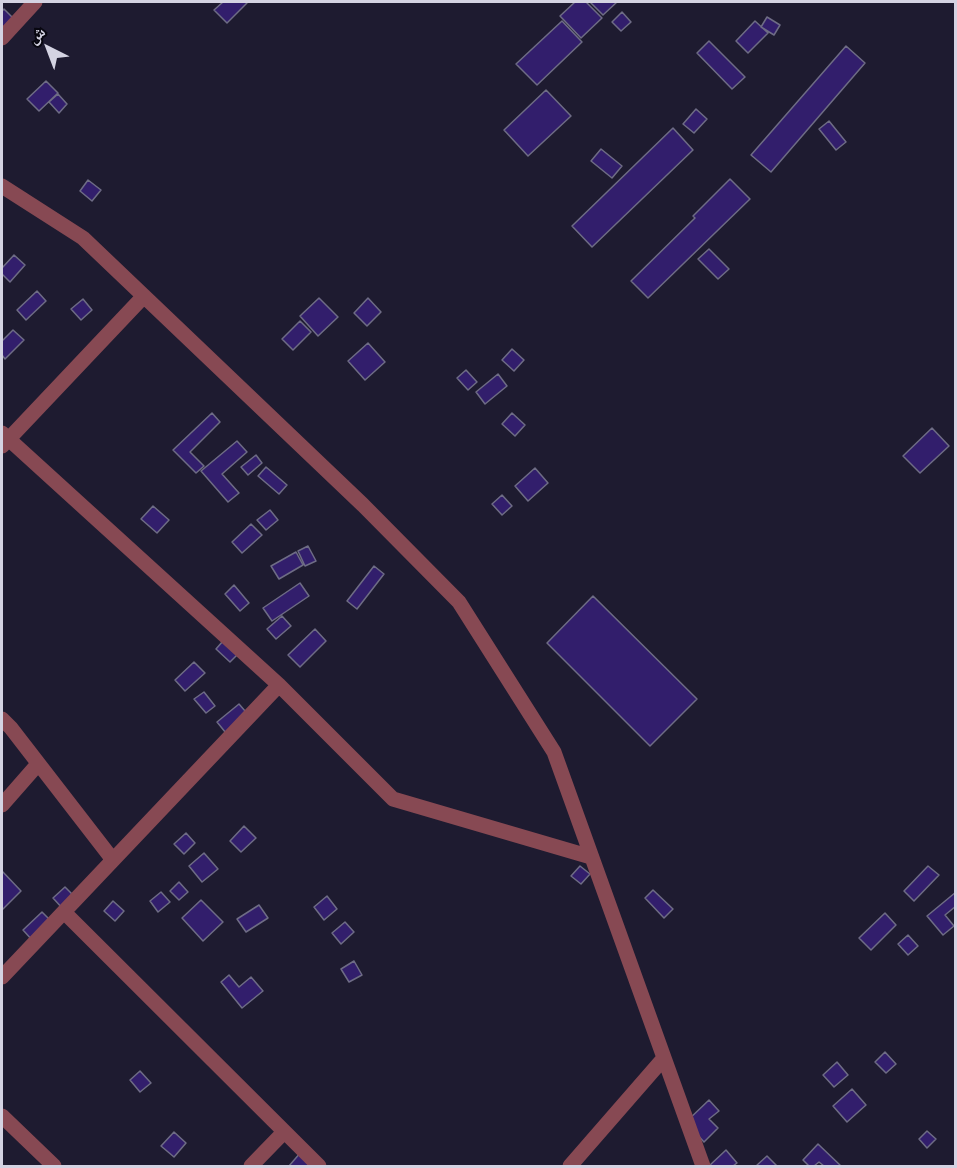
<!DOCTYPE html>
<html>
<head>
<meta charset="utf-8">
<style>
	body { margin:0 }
	#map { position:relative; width:957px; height:1168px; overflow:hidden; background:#1e1b30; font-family:"PT Sans Narrow","Noto Naskh Arabic",sans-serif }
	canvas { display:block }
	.frame { position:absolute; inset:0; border:3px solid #d4d3e2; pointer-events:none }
	.north { position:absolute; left:18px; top:18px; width:60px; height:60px; -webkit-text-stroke:4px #080710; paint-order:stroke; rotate:318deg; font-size:16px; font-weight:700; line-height:24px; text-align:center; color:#d4d3e2 }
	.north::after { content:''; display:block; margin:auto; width:21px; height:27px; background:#d4d3e2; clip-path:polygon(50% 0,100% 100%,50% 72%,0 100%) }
</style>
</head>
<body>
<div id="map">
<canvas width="957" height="1168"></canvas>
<div class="frame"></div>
<div class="north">ش</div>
</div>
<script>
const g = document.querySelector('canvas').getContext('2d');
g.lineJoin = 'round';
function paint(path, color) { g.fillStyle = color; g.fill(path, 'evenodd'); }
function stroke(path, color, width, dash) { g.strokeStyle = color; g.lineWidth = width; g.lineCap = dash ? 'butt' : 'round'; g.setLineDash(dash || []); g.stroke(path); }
const building = new Path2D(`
	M223,2h22l2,1 -20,20 -13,-13z
	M575,2h11l16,16 -21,20 -21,-22z
	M590,2h27l-14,13z
	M4,9l11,11 -13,12v-21z
	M622,12l9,10 -10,9 -9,-9z
	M767,17l13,8 -6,10 -13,-8z
	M562,21l20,21 -45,43 -21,-21z
	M755,21l13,12 -20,20 -12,-12z
	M709,41l36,36 -13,12 -35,-36z
	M846,46l19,17 -94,109 -20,-17z
	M46,81l12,12 -19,18 -12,-12z
	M546,90l25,26 -43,40 -24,-26z
	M58,94l9,10 -8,9 -10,-11z
	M696,109l11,10 -13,14 -11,-9z
	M829,121l17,21 -10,8 -17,-21z
	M673,128l20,22 -101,97 -20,-21z
	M601,149l21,17 -10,12 -21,-17z
	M730,179l20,20 -102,99 -17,-17 64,-63 -2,-2z
	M88,180l13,10 -9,11 -12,-10z
	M709,249l20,20 -11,10 -20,-20z
	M14,255l11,10 -15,17 -8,-8v-6z
	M37,291l9,10 -20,19 -9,-10z
	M319,298l19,19 -20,19 -18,-20z
	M368,298l13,14 -14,14 -13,-13z
	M83,299l9,11 -11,10 -10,-11z
	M300,321l11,11 -18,18 -11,-11z
	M13,330l11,10 -19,19 -3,-4v-14z
	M368,343l17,19 -20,18 -17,-19z
	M512,349l12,11 -10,11 -12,-11z
	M466,370l11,12 -9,8 -11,-12z
	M498,374l9,12 -22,18 -9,-12z
	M212,413l8,9 -30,30 14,14 -8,7 -23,-23z
	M512,413l13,12 -10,11 -13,-12z
	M932,428l17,18 -29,27 -17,-17z
	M237,441l10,11 -25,22 17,19 -11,9 -27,-31z
	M256,455l6,8 -14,12 -7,-8z
	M266,467l21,18 -8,9 -21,-18z
	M535,468l13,15 -20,18 -13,-15z
	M502,495l10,11 -10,9 -10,-11z
	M153,506l16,14 -12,13 -16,-14z
	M270,510l8,10 -12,10 -9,-10z
	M251,524l11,11 -20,18 -10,-11z
	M308,546l8,15 -11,5 -7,-15z
	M296,552l7,13 -24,14 -8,-13z
	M374,566l10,8 -27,35 -10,-8z
	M300,583l9,13 -37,25 -9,-13z
	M234,585l15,18 -9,8 -15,-17z
	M593,596l104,103 -47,47 -103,-103z
	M282,616l9,10 -15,13 -9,-10z
	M315,629l11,12 -26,26 -12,-12z
	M223,641l15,13 -8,8 -14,-13z
	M194,662l11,11 -20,18 -10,-11z
	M204,692l11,14 -9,7 -12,-14z
	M239,704l13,15 -22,19 -13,-16z
	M244,826l12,12 -15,14 -11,-11z
	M186,833l9,10 -11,11 -10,-10z
	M204,853l14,16 -16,13 -13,-16z
	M580,866l10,8 -9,10 -10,-8z
	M928,866l11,9 -25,26 -10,-10z
	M2,871l19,20 -19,19z
	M179,882l9,10 -9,8 -9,-9z
	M65,887l11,11 -12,12 -11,-12z
	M653,890l20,19 -9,9 -19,-20z
	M161,892l9,10 -12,10 -8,-11z
	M956,892v14l-11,9 9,11 -11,9 -16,-19z
	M327,896l10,13 -13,11 -10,-13z
	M201,900l22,22 -20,19 -21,-23z
	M113,901l11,10 -9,10 -11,-10z
	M259,905l9,13 -22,14 -9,-13z
	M42,912l11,11 -20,18 -10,-11z
	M885,913l11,12 -25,25 -12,-12z
	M345,922l9,10 -13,12 -9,-11z
	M908,935l10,11 -10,9 -10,-11z
	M354,961l8,14 -13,7 -8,-13z
	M229,975l10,12 12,-10 12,14 -21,17 -21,-26z
	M885,1052l11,12 -10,9 -11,-11z
	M837,1062l11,13 -14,12 -11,-12z
	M140,1071l11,12 -11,9 -10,-12z
	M852,1089l14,16 -19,17 -14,-16z
	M709,1100l10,11 -10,8 9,9 -14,14 -18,-20z
	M927,1131l9,8 -9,9 -8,-9z
	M174,1132l12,11 -12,14 -13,-11z
	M818,1144l23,22h-17l-5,-4 -5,4h-5l-6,-6z
	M726,1150l11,13 -4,3h-24z
	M301,1152l8,14h-20z
	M767,1156l10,10h-21z`);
paint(building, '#321e6c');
stroke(building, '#6e6c85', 1.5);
stroke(new Path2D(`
	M2,38l33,-36
	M2,186l81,52 280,267 96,97 95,150 149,414
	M2,433l277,252 114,114 198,58
	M2,446l142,-150
	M2,719l9,9 102,132
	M2,805l36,-41
	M64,912l255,254
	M2,977l277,-292
	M2,1116l52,50
	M251,1166l33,-34
	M570,1166l94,-108`), '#874953', 15);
</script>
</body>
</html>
